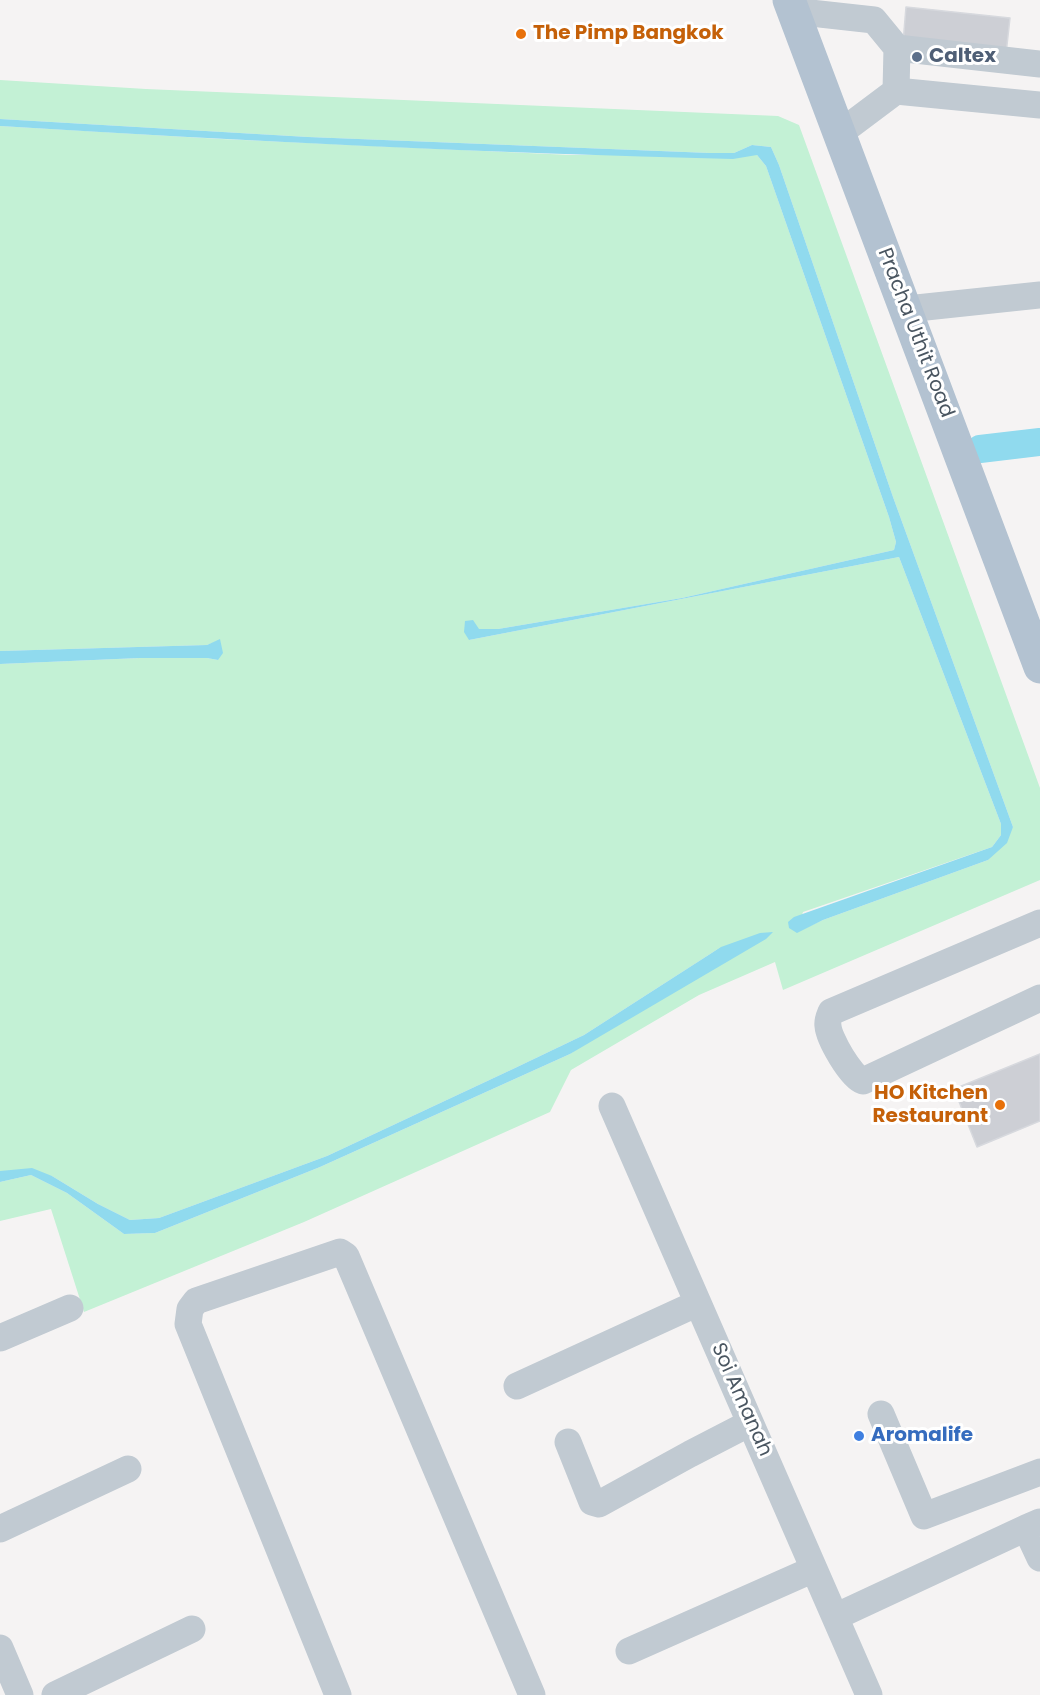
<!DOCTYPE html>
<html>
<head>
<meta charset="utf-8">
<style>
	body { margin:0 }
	canvas { display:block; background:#f5f3f3 }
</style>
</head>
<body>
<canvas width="1040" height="1695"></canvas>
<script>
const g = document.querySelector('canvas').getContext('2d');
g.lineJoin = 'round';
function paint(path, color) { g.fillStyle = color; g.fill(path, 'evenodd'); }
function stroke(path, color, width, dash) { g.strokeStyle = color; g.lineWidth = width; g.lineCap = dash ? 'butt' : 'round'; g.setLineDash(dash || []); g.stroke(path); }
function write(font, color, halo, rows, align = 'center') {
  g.font = font + ' Poppins,sans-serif'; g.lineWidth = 6; g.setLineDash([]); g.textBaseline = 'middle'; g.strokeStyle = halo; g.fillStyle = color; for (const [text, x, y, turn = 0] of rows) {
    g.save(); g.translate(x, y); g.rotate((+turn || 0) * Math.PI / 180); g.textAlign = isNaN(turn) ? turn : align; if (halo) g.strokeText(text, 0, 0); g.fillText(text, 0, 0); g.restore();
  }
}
paint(new Path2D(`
	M0,80l146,9 632,27 21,9 241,663v92l-257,110 -8,-28 -76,33 -128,75 -21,42 -246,110 -220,90 -33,-103 -51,12v-39l31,-7 36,18 57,41 31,-1 165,-66 250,-113 151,-107 -137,88 -69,33 -188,88 -168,62 -29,2 -32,-16 -46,-28 -52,-5v-507l140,-6h67l11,2 2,-20 -13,5 -207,6v-525l221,13 350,16h186l9,11 123,351 7,25 -2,8 -212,48 -184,31h-19l-10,11 430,-83 102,267v11l-9,12 -189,65 -6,20 26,-12 165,-60 25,-33 -120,-330 -114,-332 -8,-18 -19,-2 -18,8h-24l-402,-16 -308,-18z`), '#c3f1d5');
paint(new Path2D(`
	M0,119l308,18 402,16h24l18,-8 19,2 8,18 114,332 120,330 -6,16 -19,17 -165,60 -26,13 -8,-5 -1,-6 6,-5 198,-70 9,-12v-11l-102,-267 -430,83 -5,-8 1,-11 8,-1 6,9h19l184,-31 212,-48 2,-8 -7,-25 -123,-351 -9,-11 -24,4c-244,-6 -489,-18 -733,-33z
	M220,639l3,14 -5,7 -11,-2h-67l-140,6v-13l207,-6z
	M773,932l-7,7 -196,115 -250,113 -165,66 -31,1 -57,-41 -36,-18 -31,7v-11l32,-3 20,8 46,28 32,16 29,-2 168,-62 188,-88 69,-33 137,-88 39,-14z`), '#90daee');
stroke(new Path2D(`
	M980,449l60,-7`), '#90daee', 28);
const building = new Path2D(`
	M906,7l104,11 -4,36 -103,-11z
	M1040,1054v67l-63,26 -23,-58z`);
paint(building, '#cdcfd5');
stroke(building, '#d7d9de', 1.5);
stroke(new Path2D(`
	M793,11l81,9 23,28 -1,43
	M897,48l143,16
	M840,133l56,-42 144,14
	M907,309l133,-14
	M1040,923l-209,89c-2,5 -4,9 -3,14 1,13 23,51 35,55l177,-83
	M612,1106l257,589
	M0,1338l70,-30
	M517,1386l181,-83
	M881,1414l43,102 116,-44
	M568,1442l24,60 7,2 91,-50 60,-31
	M1040,1522l-14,6 14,30
	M0,1529l128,-60
	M835,1617l191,-89
	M0,1648l20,47
	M629,1651l185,-82
	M55,1695l137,-66
	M338,1695l-150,-371 2,-15 6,-8 144,-49 6,4 186,439`), '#c1cad2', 27);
stroke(new Path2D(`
	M789,0l251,667`), '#b3c2d1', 33);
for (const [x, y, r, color] of [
	[521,34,6,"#e8710a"],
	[917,57,6,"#5c6f8a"],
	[1000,1105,6,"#e8710a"],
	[859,1436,6,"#3f7fe0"]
]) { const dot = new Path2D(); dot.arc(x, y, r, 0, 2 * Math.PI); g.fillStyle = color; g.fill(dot); stroke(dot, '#fff', 2); }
write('bold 20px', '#c56008', '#fff', [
	["The Pimp Bangkok",533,34],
	["HO Kitchen",988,1094,"right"],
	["Restaurant",988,1117,"right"]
], 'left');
write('bold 20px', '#4e5e75', '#fff', [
	["Caltex",929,57]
], 'left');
write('20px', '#4a5661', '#fff', [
	["Pracha Uthit Road",915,333,69],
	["Soi Amanah",741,1400,66]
]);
write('bold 20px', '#366cbe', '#fff', [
	["Aromalife",871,1436]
], 'left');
</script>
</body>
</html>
